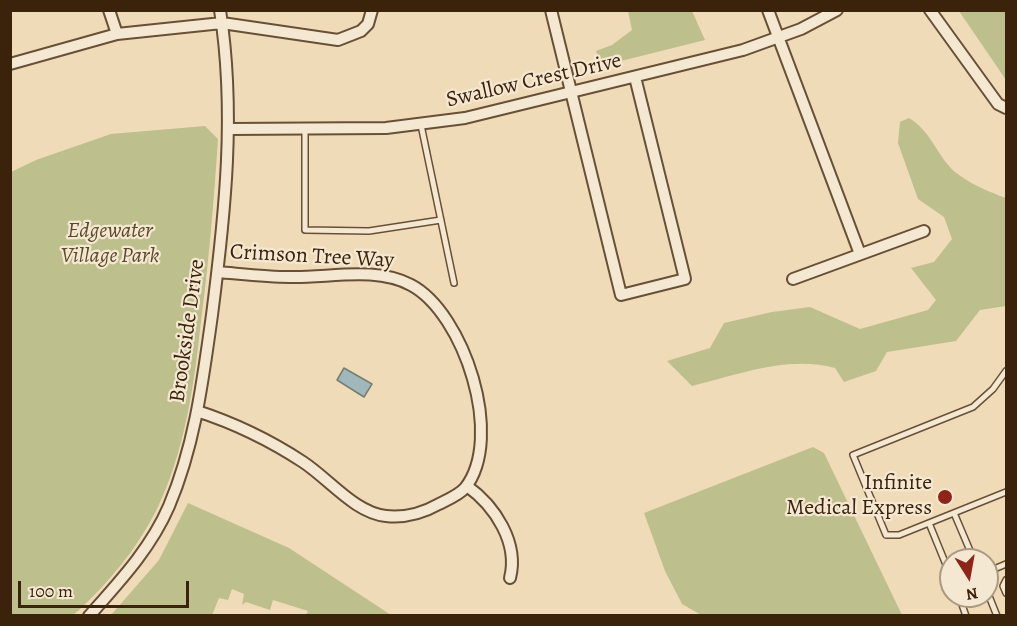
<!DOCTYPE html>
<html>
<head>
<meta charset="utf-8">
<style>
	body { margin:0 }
	#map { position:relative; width:1017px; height:626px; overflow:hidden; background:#f0dbb9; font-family:Alegreya,serif }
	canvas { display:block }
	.frame { position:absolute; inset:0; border:12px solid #3b220b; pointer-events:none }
	.north { position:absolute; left:939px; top:548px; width:60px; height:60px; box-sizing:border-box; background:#f5e8d2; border:2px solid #ab9982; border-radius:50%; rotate:169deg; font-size:16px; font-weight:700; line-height:24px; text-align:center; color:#3b220b }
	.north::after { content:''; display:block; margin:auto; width:21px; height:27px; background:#8f2418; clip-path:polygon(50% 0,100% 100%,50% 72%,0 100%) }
	.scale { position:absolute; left:18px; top:581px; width:171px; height:27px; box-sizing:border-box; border:3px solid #3b220b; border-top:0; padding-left:8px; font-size:18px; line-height:21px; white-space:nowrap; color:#3b220b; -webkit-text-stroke:4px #f5e8d2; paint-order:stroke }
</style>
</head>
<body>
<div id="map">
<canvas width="1017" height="626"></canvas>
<div class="frame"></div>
<div class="north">N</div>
<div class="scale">100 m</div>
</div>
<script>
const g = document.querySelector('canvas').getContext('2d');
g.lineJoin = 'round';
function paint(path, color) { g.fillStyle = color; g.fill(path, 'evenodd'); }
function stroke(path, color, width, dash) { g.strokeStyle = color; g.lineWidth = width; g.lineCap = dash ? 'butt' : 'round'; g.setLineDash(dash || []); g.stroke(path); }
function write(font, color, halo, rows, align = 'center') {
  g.font = font + ' Alegreya,serif'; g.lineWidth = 4.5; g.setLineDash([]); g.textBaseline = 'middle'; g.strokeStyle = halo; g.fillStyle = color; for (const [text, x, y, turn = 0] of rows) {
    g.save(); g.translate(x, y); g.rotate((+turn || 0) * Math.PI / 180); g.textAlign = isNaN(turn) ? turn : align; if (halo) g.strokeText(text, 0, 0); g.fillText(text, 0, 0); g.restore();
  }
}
paint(new Path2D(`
	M628,11h64l13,29 -104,26 -5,-15 16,-6 20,-15z
	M959,11h47v69z
	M909,118c22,13 28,38 46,54 15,12 34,20 51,26v108l-26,4 -24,31 -69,11 -11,19 -32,11 -9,-14c-47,-13 -98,7 -143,18l-25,-25 43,-13 14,-25 48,-11 38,-5 50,22 68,-19 8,-10 -25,-32 23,-6 18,-23 -8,-22 -26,-18 -20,-56 2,-21z
	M205,126l13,13c-4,61 -9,121 -17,182 -7,64 -16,131 -45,190 -20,39 -47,71 -78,100l-5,4h-62v-443l25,-12 75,-26z
	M813,447l11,6 78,162h-201l-19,-11 -17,-33 -21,-58z
	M188,503l101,45 102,67h-85l2,-4 -35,-11 -3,10 -24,-8 -4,3 2,-11 -12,-5 -4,11 -9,-2 -7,17h-101l48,-55z`), '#bdbf8d');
const water = new Path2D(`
	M344,368l28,16 -8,13 -27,-17z`);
paint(water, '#a0b8bb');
stroke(water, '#787c75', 1.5);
const lane = new Path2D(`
	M421,125l33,158
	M305,129v101l64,1 72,-11
	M1006,371l-13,18 -20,18 -120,48 33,80h13l107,-43
	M954,513l20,47
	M929,523l22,54
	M987,572l19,-8
	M1006,580l-3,6 3,7
	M987,591l10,25
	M959,596l7,20`);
const street = new Path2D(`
	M109,10l8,24
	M551,10l70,285 64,-16 -50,-202
	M768,10l92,244
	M930,10l68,94 8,4
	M10,64l107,-30 105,-11 116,17 23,-9 7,-7 4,-14
	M229,129l157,-1 79,-10 278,-68 58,-21 36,-19
	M793,279l131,-48
	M197,411c37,12 74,30 106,51 26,17 52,51 83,54 18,2 37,-3 53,-12 8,-4 20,-9 26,-16 40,-50 -1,-175 -54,-203 -35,-19 -82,-7 -121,-8 -24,0 -48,-3 -72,-5
	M467,486c28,20 52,57 43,92
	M89,616c31,-35 62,-68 80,-110 26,-61 34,-127 43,-191 13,-101 24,-203 8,-305`);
stroke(lane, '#685036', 8);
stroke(street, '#685036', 14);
stroke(lane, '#f5e8d2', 5);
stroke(street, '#f5e8d2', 10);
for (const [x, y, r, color] of [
	[945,497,8,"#8f2418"]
]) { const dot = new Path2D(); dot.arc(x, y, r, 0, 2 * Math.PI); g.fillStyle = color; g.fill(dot); stroke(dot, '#f5e8d2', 2); }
write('22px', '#3b220b', '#f5e8d2', [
	["Swallow Crest Drive",534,81,-13],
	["Crimson Tree Way",312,257,3],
	["Brookside Drive",188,331,-82]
]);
write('italic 22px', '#5c492c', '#f5e8d2', [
	["Edgewater",110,232],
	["Village Park",110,257]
]);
write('22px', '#3b220b', '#f5e8d2', [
	["Infinite",932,484],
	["Medical Express",932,509]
], 'right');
</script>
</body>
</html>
